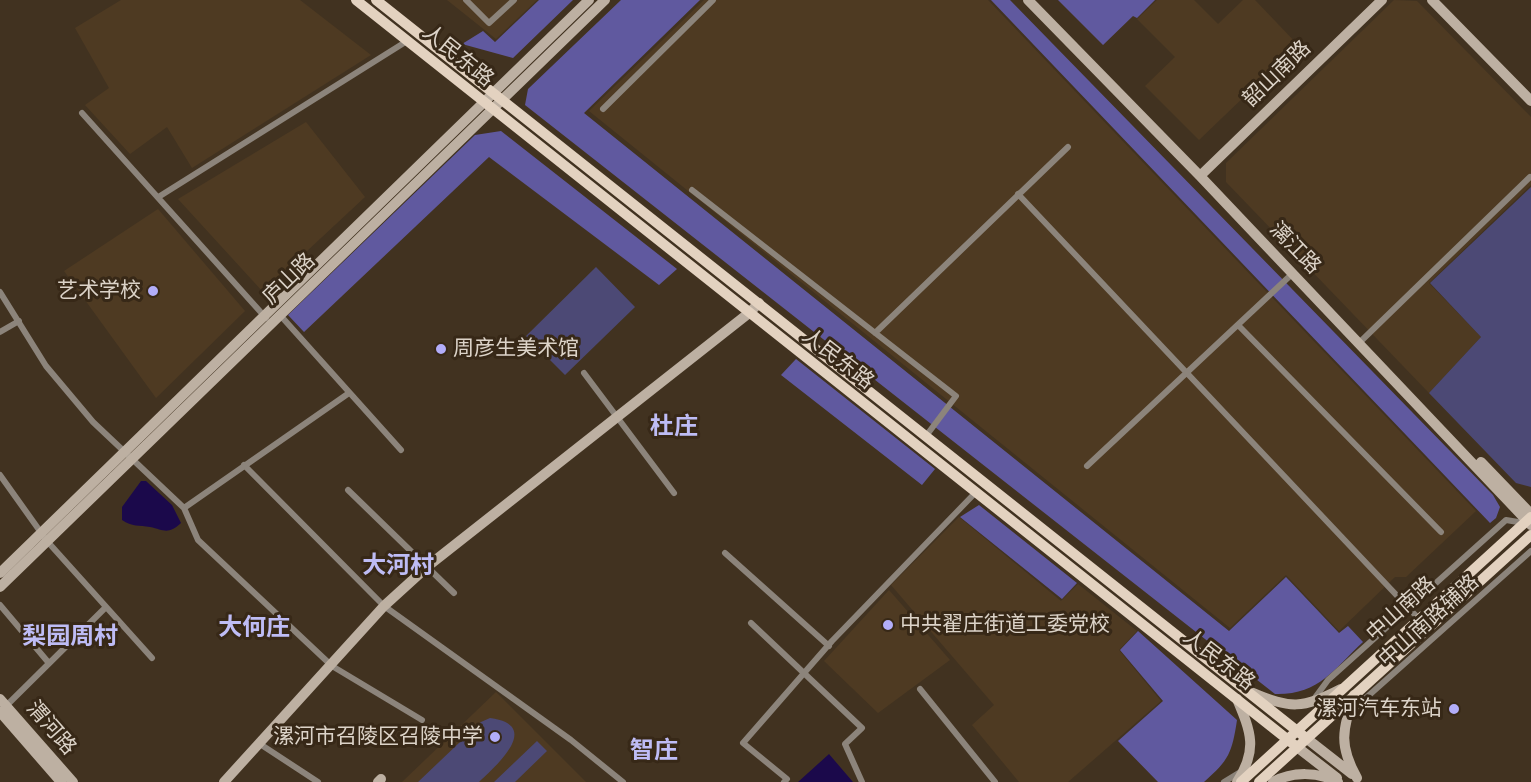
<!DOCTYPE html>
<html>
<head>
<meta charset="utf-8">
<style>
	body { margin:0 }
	canvas { display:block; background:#413220 }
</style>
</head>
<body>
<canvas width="1531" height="782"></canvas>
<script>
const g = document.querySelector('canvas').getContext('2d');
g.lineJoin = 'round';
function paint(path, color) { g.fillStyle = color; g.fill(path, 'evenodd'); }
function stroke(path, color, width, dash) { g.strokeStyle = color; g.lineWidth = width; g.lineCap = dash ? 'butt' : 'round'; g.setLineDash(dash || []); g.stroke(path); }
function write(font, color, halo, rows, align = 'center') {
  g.font = font + ' Cabin,"Noto Sans SC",sans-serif'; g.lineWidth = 6; g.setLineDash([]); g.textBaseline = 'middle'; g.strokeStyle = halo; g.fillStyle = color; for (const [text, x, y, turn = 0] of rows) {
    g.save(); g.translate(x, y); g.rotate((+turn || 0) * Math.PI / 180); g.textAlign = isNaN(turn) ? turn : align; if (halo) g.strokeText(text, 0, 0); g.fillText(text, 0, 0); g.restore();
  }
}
paint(new Path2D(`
	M121,0h179l71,55 -179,113 -25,-41 -37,27 -45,-49 24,-17 -34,-60z
	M447,0h90l-41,39z
	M704,0h284l488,511 -70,66h-11l-56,54 -53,-56 -56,53 -641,-517z
	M1157,0h37l24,24 25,-24h12l43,45 -99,95 -54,-54 30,-29 -38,-38z
	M1394,0l23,1 114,116v68l-102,98 52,54 -52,56 -203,-211v-19z
	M306,122l59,75 -102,95 -85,-93z
	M158,209l87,102 -89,87 -92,-127z
	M959,517l102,84 17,-17 59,47 -18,19 42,51 -93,81h-49l-47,-57 22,-20 -103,-120z
	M889,590l61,70 -72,53 -54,-52z
	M496,692l90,90h-184z`), '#4e3a22');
paint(new Path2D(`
	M1531,187v300l-15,-4 -87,-90 52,-56 -51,-54z
	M596,267l39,40 -70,68 -39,-39z
	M490,718c53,7 6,48 -11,64h-61l63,-60z
	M537,741l10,10 -32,31h-21z`), '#4c4975');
paint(new Path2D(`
	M539,0h34l-60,58 -51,-14 21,-13 12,11z
	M621,0h79l-116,113 645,518 57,-54 53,56 9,-7 15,16c-30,28 -44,53 -88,52l-750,-589 3,-16z
	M991,0h19l483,495 7,12 -4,11 -6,5z
	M1058,0h97l-18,18 -4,-2 -30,29z
	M501,131l176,138 -18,16 -170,-128 -185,175 -16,-17 187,-180z
	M796,359l139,110 -13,16 -141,-110z
	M979,505l98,78 -15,16 -102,-82z
	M1138,631l99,89c-5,33 -8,40 -33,62h-46l-40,-41 45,-40 -43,-51z`), '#60599f');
paint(new Path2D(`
	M141,481h5l26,24 9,18c-13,12 -17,7 -31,4 -11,-2 -18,0 -28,-7v-13z
	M829,754l24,28h-55z`), '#1b094b');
stroke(new Path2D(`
	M466,0l23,23 25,-23
	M603,109l110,-109
	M82,113l184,205
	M692,190l264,206 -30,40
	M1018,194l401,425
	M160,196l247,-155
	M0,292l46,74 47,56 91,86 14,32 134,126 90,54
	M280,315l121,135
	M1238,325l203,207
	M0,332l19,-11
	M875,333l193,-186
	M1359,343l171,-166
	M584,373l90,120
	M244,465l140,141 187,134 52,42
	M1087,466l205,-192
	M0,475l47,66 105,117
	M348,490l106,103
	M184,508l165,-115
	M725,553l104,93
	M0,605l48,57
	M751,623l111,105 -17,16 17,38
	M920,689l75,93
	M1314,699l14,-19 178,-160 18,3
	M6,706l100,-99
	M1349,713l182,-162
	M260,744l58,38
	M784,782l3,-3 -44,-36 89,-102 145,-150
	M1224,782l18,-11`), '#8c847b', 6);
stroke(new Path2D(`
	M1028,0l172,176 331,349
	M1432,0l99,101
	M1200,176l182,-176
	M1481,462l50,52
	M0,573l589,-573
	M0,587l605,-587
	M1251,692c40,17 51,17 90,-3
	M1354,695c-11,35 -16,49 3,83
	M0,699l73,83
	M0,712l61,70
	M1306,738l46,36
	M1297,747l40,31
	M224,782l160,-176 44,-40 321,-253 10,-10
	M378,782l3,-3
	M1237,782c21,-32 14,-50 0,-83
	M1273,782c20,-11 45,-10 65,0`), '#bdb0a2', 10);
stroke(new Path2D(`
	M356,0l941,747
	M376,0l930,738
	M1241,782l290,-265
	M1259,782l272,-247`), '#e3d2c0', 10);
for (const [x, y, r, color] of [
	[153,291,6,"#b2adf9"],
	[441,349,6,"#b2adf9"],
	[888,625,6,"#b2adf9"],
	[1454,709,6,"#b2adf9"],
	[495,737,6,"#b2adf9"]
]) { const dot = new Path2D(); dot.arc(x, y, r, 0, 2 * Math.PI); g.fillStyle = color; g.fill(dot); stroke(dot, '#372817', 2); }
write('21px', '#dcd3c8', '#372817', [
	["人民东路",458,56,39],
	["韶山南路",1277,74,-44],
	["漓江路",1295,248,46],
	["庐山路",289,279,-44],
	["人民东路",838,359,38],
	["中山南路",1401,609,-42],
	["中山南路辅路",1429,621,-42],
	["人民东路",1219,660,38],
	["渭河路",51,728,49]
]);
write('21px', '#dcd3c8', '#372817', [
	["艺术学校",141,291],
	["周彦生美术馆",453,349,"left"],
	["中共翟庄街道工委党校",900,625,"left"],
	["漯河汽车东站",1442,709],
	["漯河市召陵区召陵中学",483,737]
], 'right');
write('bold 24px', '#bebcf5', '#372817', [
	["杜庄",674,427],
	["大河村",398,566],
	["大何庄",254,628],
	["梨园周村",70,637],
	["智庄",654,751]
]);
</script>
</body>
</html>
